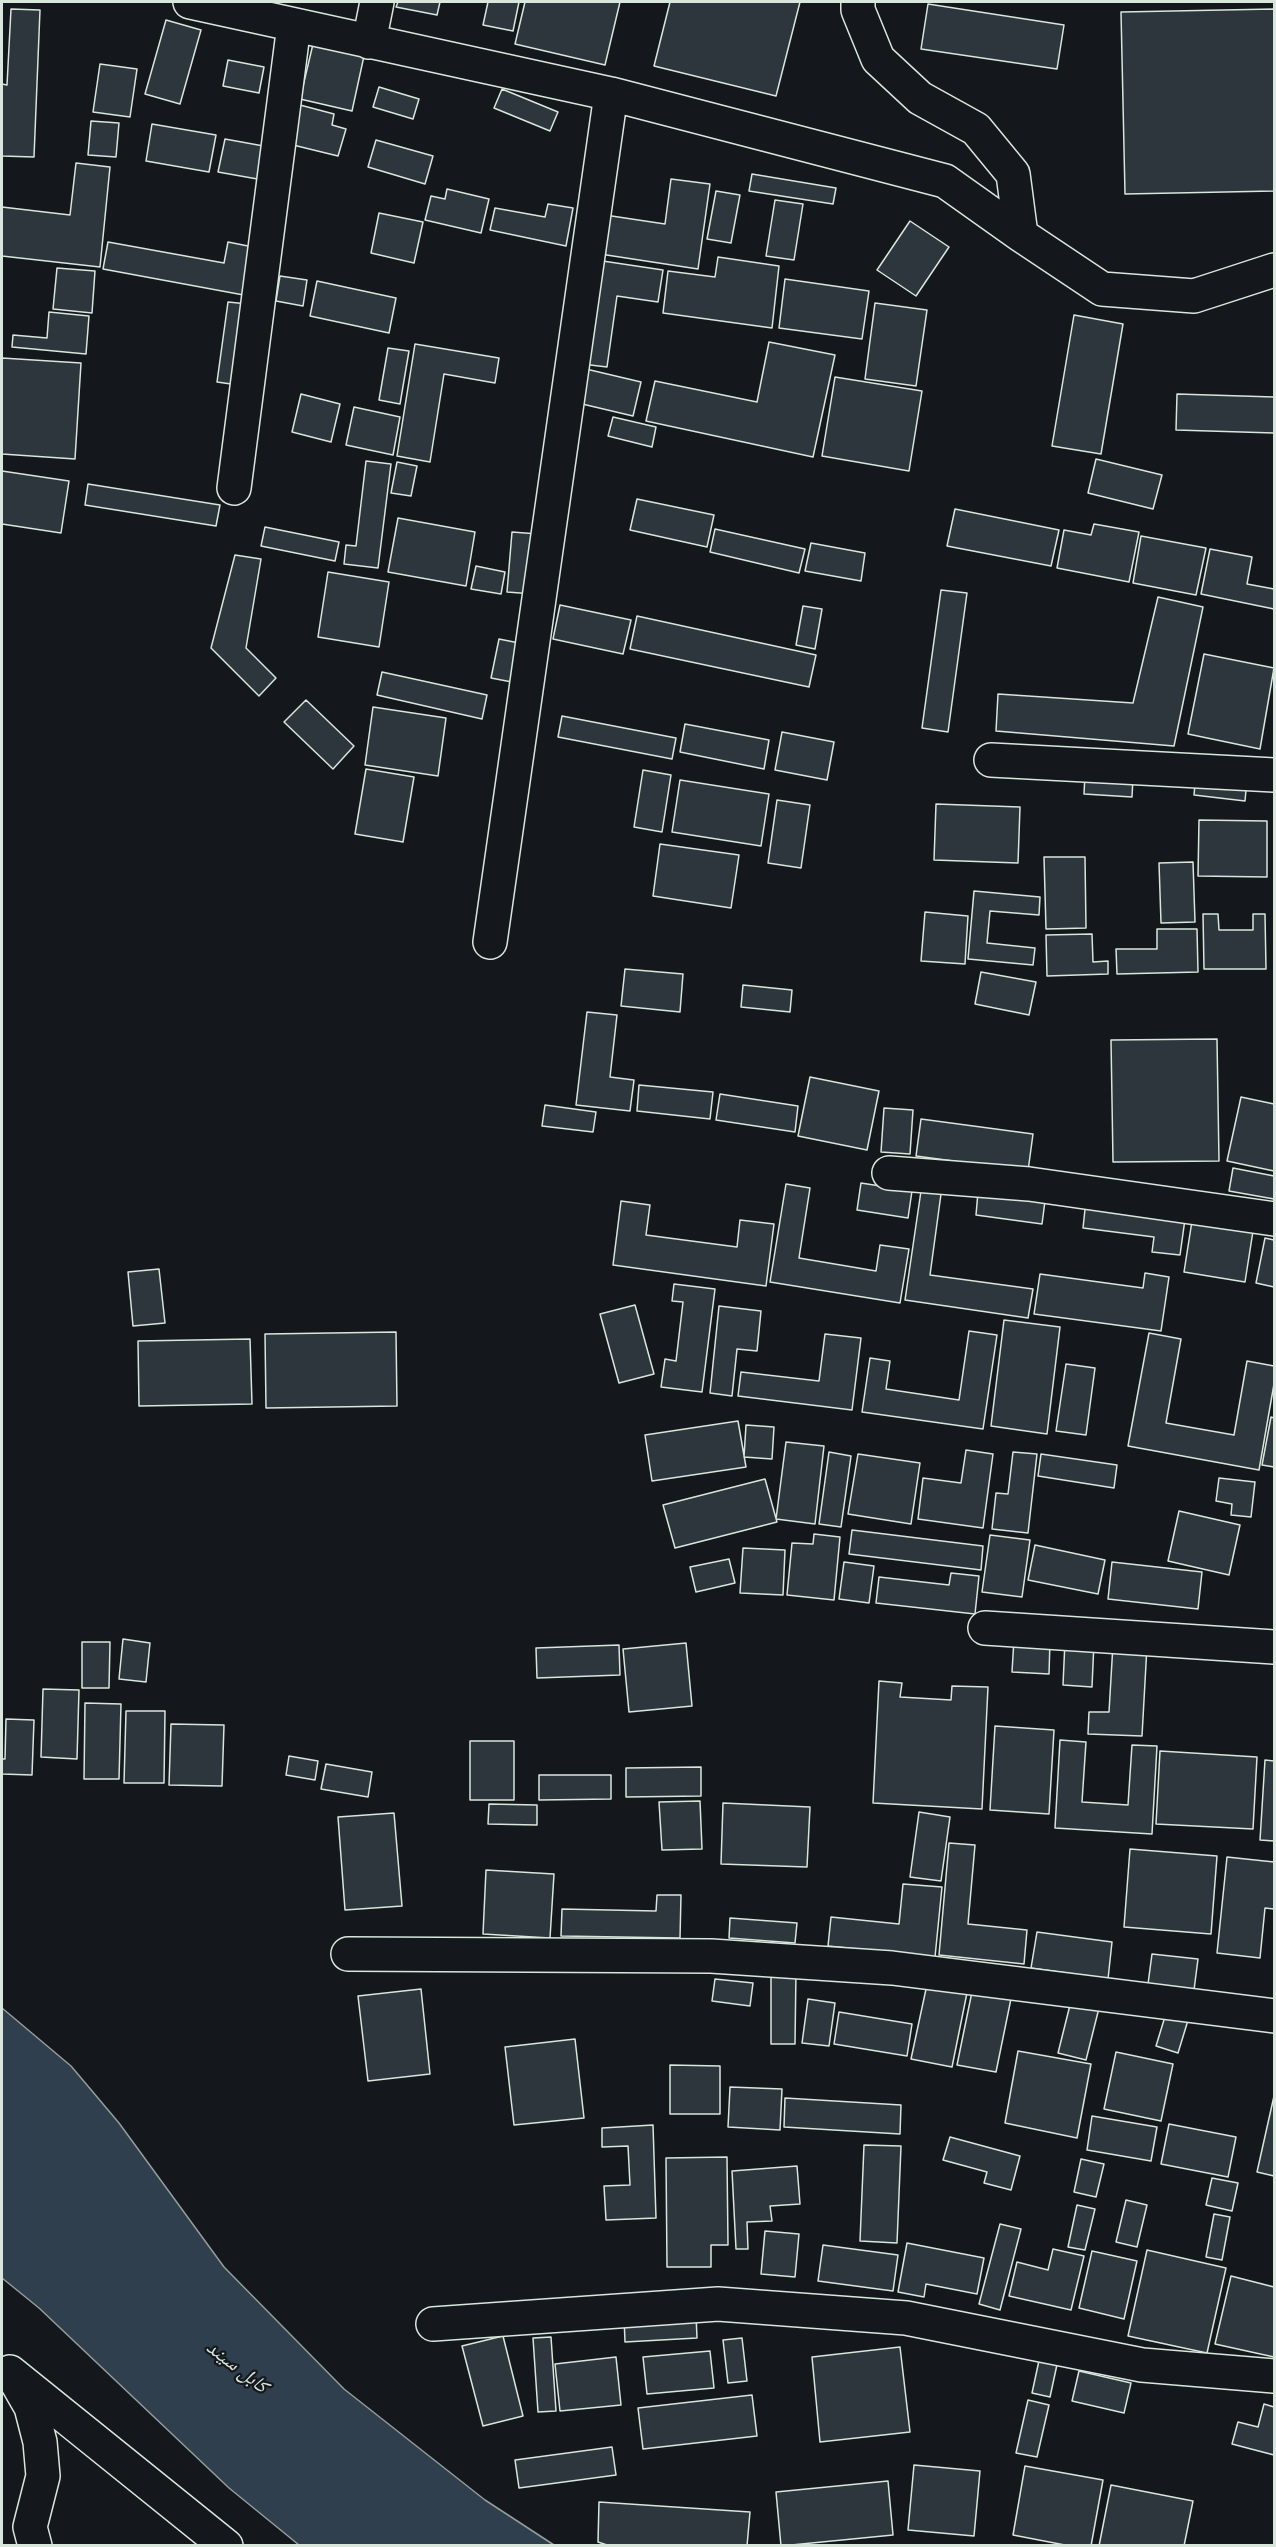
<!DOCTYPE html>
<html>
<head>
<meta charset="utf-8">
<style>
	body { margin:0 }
	#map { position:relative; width:1276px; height:2547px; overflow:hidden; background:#14181c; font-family:"PT Sans",sans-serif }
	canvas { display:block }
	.frame { position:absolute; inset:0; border:3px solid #d8e6dc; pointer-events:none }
</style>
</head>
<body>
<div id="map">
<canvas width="1276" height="2547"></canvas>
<div class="frame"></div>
</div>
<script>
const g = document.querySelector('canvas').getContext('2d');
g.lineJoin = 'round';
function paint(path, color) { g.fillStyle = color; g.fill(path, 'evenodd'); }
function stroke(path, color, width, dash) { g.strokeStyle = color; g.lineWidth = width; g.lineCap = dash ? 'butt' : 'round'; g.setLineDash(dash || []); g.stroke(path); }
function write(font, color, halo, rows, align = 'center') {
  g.font = font + ' "PT Sans","Noto Naskh Arabic",sans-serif'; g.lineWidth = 4.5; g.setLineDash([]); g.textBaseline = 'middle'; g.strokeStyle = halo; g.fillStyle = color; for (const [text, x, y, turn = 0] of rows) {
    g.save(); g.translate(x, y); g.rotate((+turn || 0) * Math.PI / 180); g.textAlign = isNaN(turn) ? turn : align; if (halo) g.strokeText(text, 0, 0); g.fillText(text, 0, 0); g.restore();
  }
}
const water = new Path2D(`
	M2,2008l69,58 48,57 105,144 120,122 141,111 69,45h-255l-70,-57 -190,-180 -37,-30z`);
paint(water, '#2f3f4d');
stroke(water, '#939e99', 1.5);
const building = new Path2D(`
	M398,2h42l-3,13 -41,-8z
	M488,2h31l-6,29 -30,-6z
	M525,2h95l-15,63 -90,-21z
	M670,2h130l-24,94 -122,-30z
	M928,4l136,21 -7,44 -136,-20z
	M11,9l29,1 -6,147 -32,-1v-72l5,1z
	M1274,9v182l-149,3 -4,-182z
	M166,20l35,10 -21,74 -35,-10z
	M313,44l51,12 -12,55 -52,-12z
	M228,60l36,7 -5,26 -36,-7z
	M100,64l37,5 -7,48 -37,-5z
	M379,87l40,12 -6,20 -40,-12z
	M502,89l56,23 -8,19 -56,-23z
	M300,105l34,9 -2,11 14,4 -8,27 -49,-12z
	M91,121l28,2 -3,34 -28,-2z
	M152,124l64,11 -7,37 -63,-11z
	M225,139l44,8 -6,33 -45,-8z
	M376,140l57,16 -8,28 -57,-17z
	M76,163l34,4 -10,100 -98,-11v-49l68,8z
	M752,174l84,14 -3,16 -84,-13z
	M671,179l39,5 -12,85 -98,-15 5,-39 60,9z
	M447,189l42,10 -8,34 -56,-13 6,-24 14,3z
	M716,191l24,4 -9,48 -24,-4z
	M775,200l28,4 -9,56 -28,-4z
	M548,204l25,4 -7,38 -76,-16 5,-22 50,9z
	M379,213l44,9 -9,41 -43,-10z
	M910,221l39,26 -33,49 -39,-26z
	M108,242l116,21 4,-21 30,6 -9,48 -146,-27z
	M718,257l61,9 -7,62 -109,-15 5,-42 47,6z
	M596,260l67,10 -5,32 -41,-6 -10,71 -25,-3z
	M57,268l38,3 -3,42 -39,-4z
	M280,276l27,4 -4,26 -27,-5z
	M785,279l84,12 -7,48 -83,-11z
	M317,281l79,17 -7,35 -79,-17z
	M228,302l20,2 -10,81 -21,-3z
	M875,303l52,7 -11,76 -51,-7z
	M49,312l40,4 -3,38 -74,-7 1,-12 34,3z
	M1074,315l49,9 -22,130 -49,-8z
	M769,342l66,13 -22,102 -167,-36 9,-40 102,21z
	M415,344l84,14 -4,25 -51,-9 -14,88 -33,-6z
	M388,348l21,3 -9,53 -21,-4z
	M2,358l79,5 -6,96 -73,-5z
	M586,369l55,13 -8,34 -55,-13z
	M835,377l87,14 -13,80 -87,-15z
	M301,394l39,10 -9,38 -39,-10z
	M1177,394l97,3v36l-98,-3z
	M354,407l46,10 -7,38 -47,-10z
	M613,417l43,10 -4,20 -44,-11z
	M1096,459l66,16 -9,34 -65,-16z
	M366,461l25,3 -13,104 -34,-4 2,-19 10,1z
	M397,462l20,4 -6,30 -20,-3z
	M2,471l67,10 -8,52 -59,-9z
	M88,484l132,21 -4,21 -131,-21z
	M637,499l77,16 -7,32 -77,-17z
	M955,509l104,21 -8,36 -104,-20z
	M398,518l77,14 -9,54 -78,-14z
	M1094,524l45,8 -10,50 -72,-14 7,-38 27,5z
	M265,527l74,15 -4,19 -74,-15z
	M715,529l90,20 -6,24 -89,-21z
	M512,532l26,2 -5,60 -26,-2z
	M1141,536l65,12 -10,47 -63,-12z
	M811,543l54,10 -4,28 -56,-10z
	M1210,549l42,8 -5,27 27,5v20l-73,-15z
	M235,555l26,4 -15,89 30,30 -17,18 -48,-48z
	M476,566l29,6 -4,22 -30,-5z
	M328,572l61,10 -10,65 -61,-10z
	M941,590l26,3 -19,139 -26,-4z
	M1158,597l45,10 -29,139 -178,-15 2,-37 135,9z
	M560,605l71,15 -8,34 -70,-15z
	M803,606l19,3 -7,40 -19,-4z
	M637,616l179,39 -7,32 -179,-38z
	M499,639l25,5 -7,39 -26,-5z
	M1204,654l70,14 -14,81 -72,-15z
	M382,672l105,23 -5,24 -105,-24z
	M306,700l48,46 -21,23 -49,-47z
	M373,707l73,11 -8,58 -73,-11z
	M562,716l114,22 -4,21 -114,-22z
	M685,724l84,16 -5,29 -84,-17z
	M782,732l52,10 -7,38 -52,-10z
	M366,769l48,8 -11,65 -48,-8z
	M643,770l28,5 -9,57 -28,-5z
	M1196,773l51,6 -2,22 -51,-6z
	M1085,774l48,3 -1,20 -48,-3z
	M680,780l89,14 -8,52 -89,-14z
	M777,800l33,5 -9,63 -33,-5z
	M936,804l84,3 -2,56 -84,-3z
	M1199,820l68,1v56l-69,-1z
	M660,844l79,11 -8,53 -78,-12z
	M1044,857h41l1,71 -40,1z
	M1193,862l2,60 -34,1 -2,-60z
	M974,891l66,6 -1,18 -49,-4 -3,32 48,5 -2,17 -65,-6z
	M925,912l43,4 -3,48 -44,-3z
	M1203,914h15l1,16h34v-16h12l1,55h-62z
	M1157,929h40l1,43 -81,2 -1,-25h41z
	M1092,934l1,28 15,-1v13l-61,2 -1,-41z
	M625,969l58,5 -3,38 -59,-6z
	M981,972l55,10 -7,33 -54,-11z
	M743,985l49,5 -2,22 -49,-5z
	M587,1012l30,3 -7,62 24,3 -4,31 -54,-6z
	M1217,1039l2,122 -106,1 -2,-122z
	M810,1077l69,14 -12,59 -69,-14z
	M639,1085l74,7 -3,27 -73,-8z
	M720,1094l78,12 -3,26 -79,-12z
	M1241,1097l33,7v67l-47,-10z
	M545,1105l51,7 -3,20 -51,-6z
	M884,1108l29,2 -3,44 -29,-2z
	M921,1119l112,15 -5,37 -112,-15z
	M1233,1168l41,8v23l-45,-8z
	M861,1183l51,8 -4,27 -51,-8z
	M786,1184l24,4 -11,70 77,13 4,-26 29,4 -9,54 -130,-21z
	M921,1191l20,3 -11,81 103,14 -5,29 -123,-18z
	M978,1192l67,9 -3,23 -66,-9z
	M1086,1200l100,12 -6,43 -28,-3 2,-15 -71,-9z
	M621,1201l29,4 -4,30 91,12 3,-27 34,4 -8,62 -153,-21z
	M1192,1221l61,10 -8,51 -61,-10z
	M1265,1238l9,2v47l-18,-4z
	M159,1269l6,54 -32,3 -5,-54z
	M1145,1273l24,4 -8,54 -127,-17 6,-40 103,14z
	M674,1284l41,5 -13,103 -41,-5 4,-28 11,2 7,-59 -11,-1z
	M635,1305l19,69 -35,9 -19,-69z
	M719,1306l42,5 -4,40 -20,-2 -5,47 -22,-3z
	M1004,1320l56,7 -13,107 -56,-8z
	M969,1331l28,4 -14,94 -121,-17 8,-54 20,3 -4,28 73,11z
	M396,1332l1,74 -131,2 -1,-74z
	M1149,1333l32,6 -15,84 68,12 13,-74 27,5v18l-15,86 -131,-24z
	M825,1334l36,4 -9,72 -114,-14 3,-24 78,9z
	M250,1339l2,65 -113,2 -1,-65z
	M1066,1364l29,4 -9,67 -30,-4z
	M1271,1417l3,1v49l-12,-2z
	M738,1421l8,46 -94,14 -7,-46z
	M746,1425l28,2 -2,32 -28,-2z
	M786,1442l38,4 -9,78 -39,-5z
	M966,1450l27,4 -10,74 -65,-9 5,-41 38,5z
	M829,1452l22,4 -10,71 -22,-3z
	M1013,1452l24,2 -9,79 -36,-4 4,-36 12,1z
	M858,1454l62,9 -9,61 -63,-10z
	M1041,1454l76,11 -3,23 -76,-12z
	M1219,1478l36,4 -4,35 -20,-2 1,-11 -16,-3z
	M765,1479l12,43 -102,26 -12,-43z
	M1179,1511l61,14 -11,50 -61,-14z
	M852,1530l131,16 -2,24 -132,-16z
	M814,1534l26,3 -6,63 -47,-5 5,-52 21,1z
	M990,1535l40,5 -8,57 -40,-5z
	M1035,1545l70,15 -7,34 -70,-14z
	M743,1548l42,2 -2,45 -43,-2z
	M729,1559l6,24 -39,9 -6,-25z
	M844,1562l30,4 -5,37 -30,-4z
	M1112,1562l90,10 -4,37 -90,-10z
	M951,1573l28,3 -4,38 -99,-11 3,-26 70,8z
	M123,1639l27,4 -4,39 -27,-3z
	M1014,1639l36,2 -1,33 -37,-2z
	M1065,1641l29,1 -2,45 -29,-2z
	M82,1642h28l-1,46h-27z
	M686,1643l6,63 -63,6 -6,-63z
	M1113,1644l34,2 -5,90 -54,-2 1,-22h20z
	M619,1645l1,30 -83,3 -1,-30z
	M879,1681l23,2 -2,14 51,3 1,-14 36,1 -6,122 -109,-6z
	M43,1689l36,1 -2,69 -36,-2z
	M85,1703l36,1 -2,75h-35z
	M126,1711h39l-1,72h-40z
	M6,1719l28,1 -2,55 -30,-1v-15h3z
	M171,1724l53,1 -2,61 -53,-1z
	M995,1726l59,4 -5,84 -59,-4z
	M1060,1740l26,2 -4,60 46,3 4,-60 25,1 -5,88 -97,-6z
	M470,1741h44v59h-44z
	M1160,1751l97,6 -4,72 -97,-5z
	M289,1756l29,5 -3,19 -29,-5z
	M1265,1760l9,1v80l-14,-1z
	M326,1764l46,8 -4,25 -47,-8z
	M701,1767v29l-75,1v-29z
	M539,1775h72v24l-72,1z
	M700,1801l2,48 -40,1 -3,-48z
	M723,1803l87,4 -3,60 -86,-3z
	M489,1804l48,1v20l-49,-1z
	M919,1812l31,5 -9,64 -31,-4z
	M394,1813l8,93 -57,4 -7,-93z
	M949,1843l26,2 -7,79 59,6 -3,34 -85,-9z
	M1130,1849l87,7 -6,78 -87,-7z
	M1227,1857l47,5v47l-9,-1 -5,50 -43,-5z
	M486,1870l68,4 -4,64 -67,-4z
	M903,1884l39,3 -7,70 -107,-11 3,-29 68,7z
	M657,1895h24l-1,43 -119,-2 1,-27 94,2z
	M730,1918l67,5 -2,20 -66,-5z
	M1037,1932l75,10 -4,37 -77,-11z
	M1152,1954l46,5 -4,31 -46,-6z
	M771,1971h25l-1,73h-24z
	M929,1975l40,8 -17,84 -41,-8z
	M715,1979l38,4 -3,23 -38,-5z
	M974,1982l39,7 -17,83 -39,-7z
	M421,1989l9,85 -62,7 -10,-85z
	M808,1999l27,4 -6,43 -27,-3z
	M1071,2001l28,7 -13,52 -28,-7z
	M1167,2010l22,7 -11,36 -22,-7z
	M839,2012l73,12 -5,32 -73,-12z
	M575,2039l9,79 -70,7 -9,-78z
	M1018,2051l73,13 -14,74 -72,-15z
	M1116,2052l57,12 -12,57 -57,-12z
	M670,2065l50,1v48h-50z
	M730,2087l52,2 -2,41 -52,-3z
	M1274,2096v80l-17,-4z
	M785,2098l116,7 -1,29 -116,-7z
	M1092,2116l65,11 -6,34 -64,-11z
	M1169,2124l67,13 -8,40 -67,-13z
	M653,2125l3,93 -50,2 -2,-34 26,-1 -2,-39 -26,1v-19z
	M950,2137l70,19 -9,34 -27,-7 3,-11 -44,-12z
	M864,2145l37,1 -4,97 -37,-2z
	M727,2157l1,88h-17v22h-44l-1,-109z
	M1081,2159l23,5 -8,33 -22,-5z
	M797,2166l3,38 -30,2 2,15 -25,1 1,27h-12l-4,-78z
	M1212,2178l26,5 -6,28 -26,-6z
	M1126,2200l21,5 -10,42 -21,-5z
	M1077,2205l18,4 -10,41 -17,-3z
	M1214,2214l16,3 -8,43 -16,-3z
	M1000,2224l21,5 -21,81 -21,-6z
	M765,2231l34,3 -4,43 -34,-3z
	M907,2243l77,15 -7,36 -51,-10 -2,13 -26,-5z
	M823,2245l75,10 -5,36 -75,-10z
	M1053,2249l31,7 -13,54 -62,-14 8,-34 31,8z
	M1147,2250l79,18 -19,85 -79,-17z
	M1092,2251l45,10 -13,58 -45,-11z
	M1231,2276l43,11v70l-59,-13z
	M696,2314l1,24 -72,4 -1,-25z
	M503,2336l20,80 -40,10 -21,-80z
	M551,2337l5,74 -18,1 -5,-74z
	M742,2338l5,43 -19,2 -5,-43z
	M900,2347l10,85 -90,10 -8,-85z
	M710,2351l4,37 -67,6 -4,-37z
	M1040,2356l18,4 -8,37 -18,-4z
	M616,2357l5,48 -61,6 -5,-47z
	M1079,2371l52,12 -7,30 -52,-12z
	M752,2395l5,41 -114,13 -5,-41z
	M1028,2400l21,5 -12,52 -21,-4z
	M1264,2404l10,3v48l-42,-11 6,-22 20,5z
	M612,2447l4,28 -97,13 -4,-28z
	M914,2465l66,6 -6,65 -66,-6z
	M1025,2466l78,14 -12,66h-21l-57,-11z
	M888,2481l5,54 -112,11 -5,-54z
	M1111,2485l82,16 -9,45h-85z
	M599,2502l151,10 -3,34h-137l-12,-4z`);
paint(building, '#2c363c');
stroke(building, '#d8e6dc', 1.5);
const street = new Path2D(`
	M190,2l421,92 334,87 76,54 81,54 92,7 80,-26
	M858,2v8l20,49 42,39 56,31 37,45 8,61
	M369,42l8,-40
	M234,488l60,-463
	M991,760l283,15
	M490,942l121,-848
	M889,1173l140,11 245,35
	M985,1628l289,19
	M348,1954l363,2 181,12 382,48
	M433,2324l285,-20 188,14 236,47 132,11
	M10,2372l216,174
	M16,2381l15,26 9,35 3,34 -13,51 5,19`);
stroke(street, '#d8e6dc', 36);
stroke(street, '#14181c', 33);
write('italic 20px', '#d8e6dc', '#14181c', [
	["کابل سيند",237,2367,38]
]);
</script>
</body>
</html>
